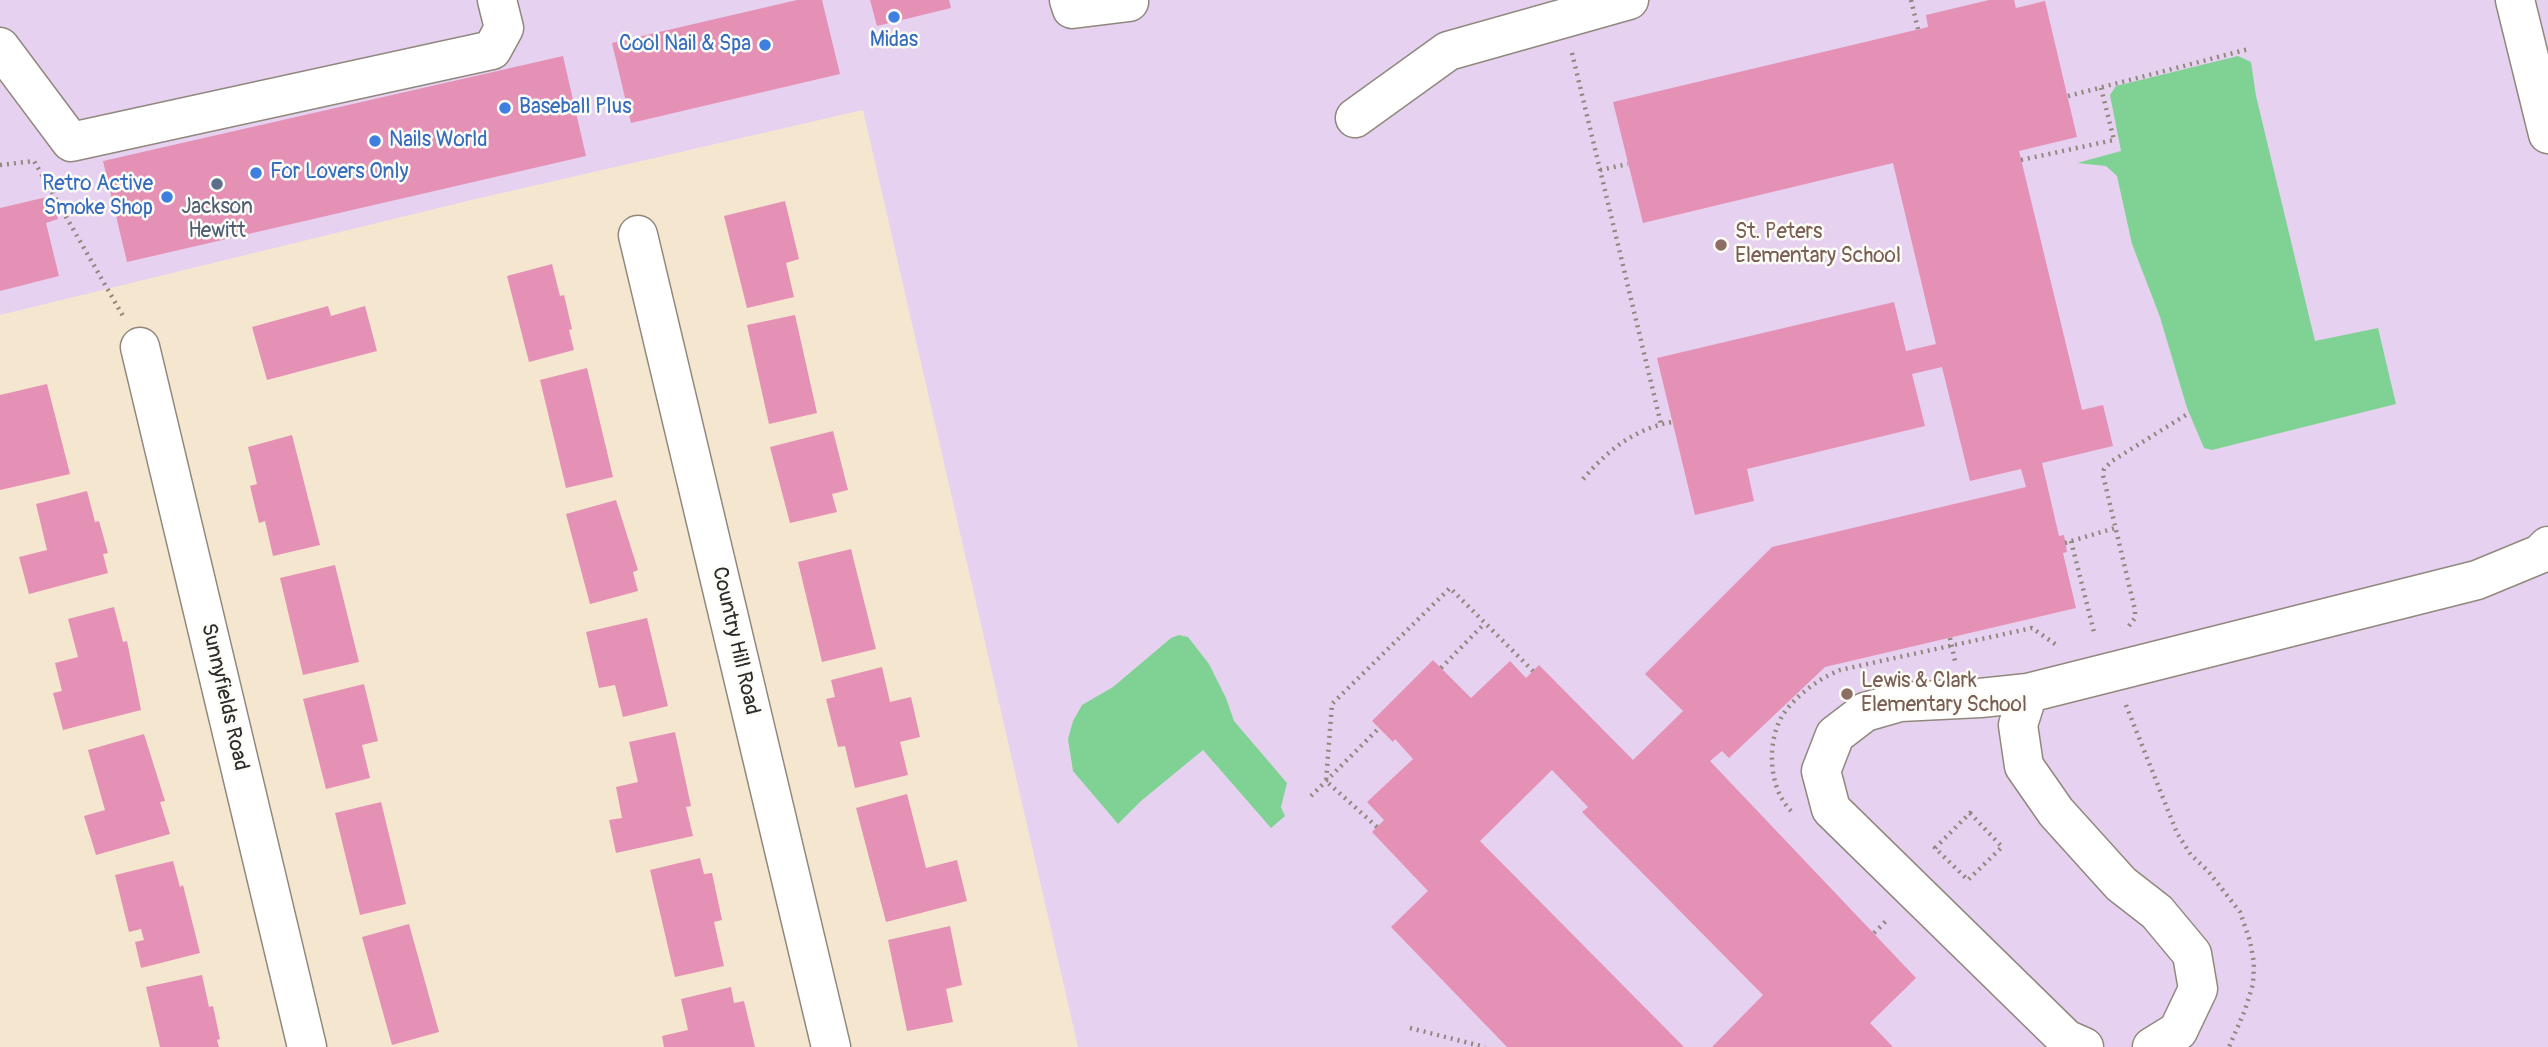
<!DOCTYPE html>
<html>
<head>
<meta charset="utf-8">
<style>
	body { margin:0 }
	canvas { display:block; background:#f5e6cf }
</style>
</head>
<body>
<canvas width="2548" height="1047"></canvas>
<script>
const g = document.querySelector('canvas').getContext('2d');
g.lineJoin = 'round';
function paint(path, color) { g.fillStyle = color; g.fill(path, 'evenodd'); }
function stroke(path, color, width, dash) { g.strokeStyle = color; g.lineWidth = width; g.lineCap = dash ? 'butt' : 'round'; g.setLineDash(dash || []); g.stroke(path); }
function write(font, color, halo, rows, align = 'center') {
  g.font = font + ' Pangolin,sans-serif'; g.lineWidth = 5; g.setLineDash([]); g.textBaseline = 'middle'; g.strokeStyle = halo; g.fillStyle = color; for (const [text, x, y, turn = 0] of rows) {
    g.save(); g.translate(x, y); g.rotate((+turn || 0) * Math.PI / 180); g.textAlign = isNaN(turn) ? turn : align; if (halo) g.strokeText(text, 0, 0); g.fillText(text, 0, 0); g.restore();
  }
}
paint(new Path2D(`
	M0,0h2548v1047h-1470l-215,-937 -400,92 -463,113z`), '#e6d2f0');
paint(new Path2D(`
	M2238,56l13,6 5,34 59,245 63,-13 18,76 -184,46 -8,-2 -17,-40 -27,-91 -28,-73 -15,-68 -11,-10 -29,-3 44,-12 -11,-56 6,-9z
	M1179,635l9,2 21,27 17,34 8,23 53,62 -6,24 4,9 -14,12 -68,-78 -62,51 -23,23 -45,-53 -5,-32 5,-18 9,-16 31,-18 58,-49z`), '#7fd294');
paint(new Path2D(`
	M797,0h25l18,74 -209,49 -19,-80z
	M870,0h79l2,8 -74,18z
	M1989,0h25l2,8 29,-7 32,136 -58,14 63,259 21,-5 10,41 -71,17 17,73 5,-1 3,17 -4,1 13,55 -251,59 -96,91 -7,-7 -12,10 206,217 -46,45 23,24h-181l51,-52 -181,-183 6,-5 -36,-37 -72,71 204,206h-177l-116,-120 37,-36 -56,-59 12,-12 -17,-18 46,-43 -18,-20 -2,3 -21,-21 61,-61 38,38 39,-37 16,17 13,-13 94,95 50,-49 -38,-37 127,-127 254,-60 -5,-18 -51,12 -28,-114 -30,7 13,52 -178,43 7,32 -59,14 -38,-157 237,-56 12,49 30,-7 -43,-181 -250,60 -30,-121 315,-75 -2,-12z
	M563,56l23,100 -459,106 -24,-101z
	M51,196l7,23 -12,4 13,53 -59,15v-83z
	M785,201l14,58 -13,4 8,34 -47,11 -23,-92z
	M552,264l8,32 4,-1 8,34 -3,1 5,20 -45,12 -22,-86z
	M328,306l3,10 34,-10 12,45 -110,29 -15,-53z
	M795,315l22,98 -48,11 -22,-99z
	M587,368l26,109 -47,11 -26,-108z
	M47,384l23,90 -70,16v-95z
	M833,431l15,59 -16,4 5,18 -47,11 -20,-76z
	M292,435l28,110 -47,11 -8,-35 -6,2 -9,-37 7,-2 -9,-37z
	M87,491l8,31 4,-1 9,32 -5,1 5,19 -79,21 -10,-37 28,-7 -11,-46z
	M616,500l22,70 -5,2 5,19 -48,13 -24,-90z
	M851,549l25,100 -54,13 -24,-100z
	M335,565l24,97 -56,13 -23,-97z
	M114,607l9,35 4,-1 14,69 -78,20 -10,-37 9,-2 -7,-28 23,-6 -10,-38z
	M647,618l21,88 -45,11 -8,-32 -16,3 -13,-56z
	M882,667l8,35 21,-5 9,40 -20,5 8,33 -53,13 -10,-42 -7,1 -12,-48 9,-2 -4,-17z
	M364,684l14,57 -16,4 8,33 -44,11 -23,-90z
	M675,732l16,74 -5,1 7,29 -77,17 -7,-33 13,-2 -6,-31 22,-5 -9,-40z
	M144,734l21,67 -5,1 10,32 -74,21 -12,-39 21,-6 -17,-60z
	M907,794l19,74 31,-8 10,41 -81,21 -30,-114z
	M381,802l25,102 -46,11 -25,-102z
	M700,858l4,16 8,-1 10,47 -8,2 10,44 -49,11 -25,-107z
	M173,861l7,26 3,-2 17,68 -59,15 -6,-26 9,-2 -3,-11 -12,3 -14,-57z
	M409,924l30,108 -47,13 -30,-108z
	M950,926l12,59 -16,4 7,33 -46,9 -19,-91z
	M202,975l7,32 4,-1 7,33 -3,1 2,7h-59l-14,-60z
	M731,987l3,16 10,-2 11,46h-91l-2,-11 26,-6 -7,-31z`), '#e491b5');
const minor = new Path2D(`
	M1069,0l3,9 57,-7
	M2515,0l33,134
	M0,47l71,95 421,-92 12,-22 -7,-28
	M1355,118l93,-67 181,-51
	M638,235l193,812
	M140,347l167,700
	M2028,693l-10,32 6,41 32,46 65,72 36,28 35,42 6,35 -20,42 -26,16
	M2084,1047l-18,-8 -235,-230 -10,-38 14,-36 30,-23 35,-10 80,-4 48,-5 449,-113 63,-26 8,-8`);
stroke(minor, '#90887d', 41);
stroke(new Path2D(`
	M1911,0l7,29
	M1572,53l89,371
	M2068,96l181,-47
	M2021,160l93,-20 -13,-52
	M0,165l34,-4 89,155
	M1600,170l28,-6
	M1583,479c25,-29 51,-50 89,-57
	M2071,541l24,95
	M2065,543l50,-15
	M2129,626l6,-8v-8l-32,-135 1,-6 8,-8 77,-48
	M1950,638l5,23
	M1441,668l44,-45
	M2126,705l51,128 14,22 17,16 32,41 10,29 4,22 -1,21 -8,26 -16,37
	M1311,796l68,-68
	M1791,811c-23,-23 -25,-71 -7,-98 14,-19 34,-34 56,-43l192,-42 26,18
	M1970,813l32,34 -34,33 -33,-32z
	M1377,827l-51,-46 6,-77 118,-116 83,83
	M1874,933l14,-14
	M1410,1028l75,19`), '#90887d', 4.5, [2, 5]);
stroke(minor, '#fff', 38);
for (const [x, y, r, color] of [
	[894,17,7,"#3f7fe0"],
	[765,45,7,"#3f7fe0"],
	[505,108,7,"#3f7fe0"],
	[375,141,7,"#3f7fe0"],
	[256,173,7,"#3f7fe0"],
	[217,184,7,"#5c6f8a"],
	[167,197,7,"#3f7fe0"],
	[1721,245,7,"#8d6e63"],
	[1847,694,7,"#8d6e63"]
]) { const dot = new Path2D(); dot.arc(x, y, r, 0, 2 * Math.PI); g.fillStyle = color; g.fill(dot); stroke(dot, '#fdfcf7', 2.5); }
write('21px', '#366cbe', '#fdfcf7', [
	["Midas",894,41,"center"],
	["Cool Nail & Spa",751,45,"right"],
	["Baseball Plus",519,108],
	["Nails World",389,141],
	["For Lovers Only",270,173],
	["Retro Active",153,185,"right"],
	["Smoke Shop",153,209,"right"]
], 'left');
write('21px', '#4e5e75', '#fdfcf7', [
	["Jackson",217,208],
	["Hewitt",217,232]
]);
write('21px', '#785e54', '#fdfcf7', [
	["St. Peters",1735,233],
	["Elementary School",1735,257],
	["Lewis & Clark",1861,682],
	["Elementary School",1861,706]
], 'left');
write('21px', '#2b2b2b', '#fdfcf7', [
	["Country Hill Road",735,641,77],
	["Sunnyfields Road",224,697,77]
]);
</script>
</body>
</html>
